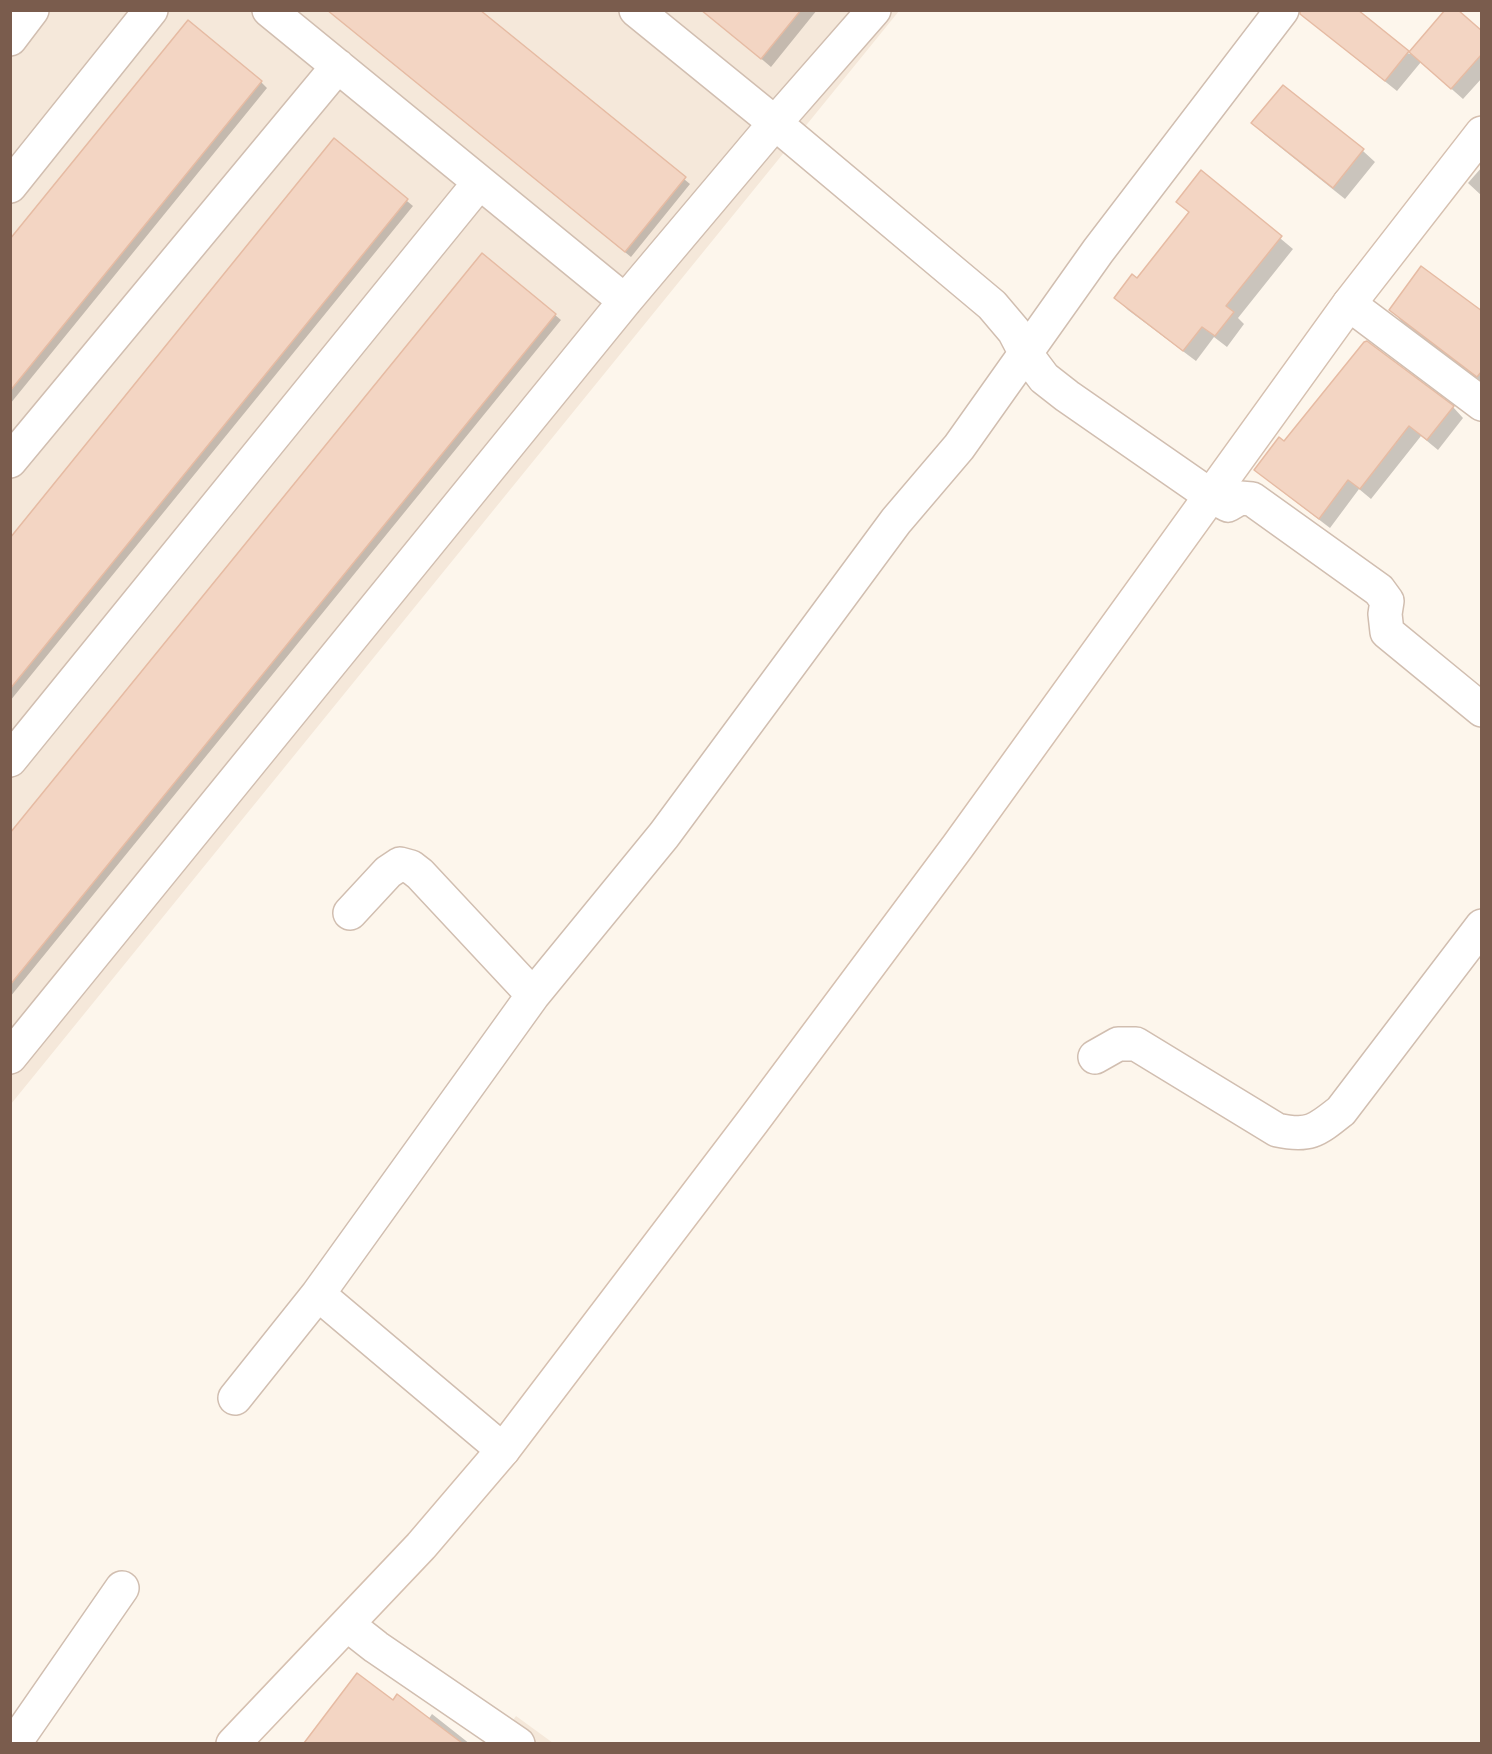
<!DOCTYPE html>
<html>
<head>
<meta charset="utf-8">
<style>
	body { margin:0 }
	#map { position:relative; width:1492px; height:1754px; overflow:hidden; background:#fdf6ec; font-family:"Open Sans",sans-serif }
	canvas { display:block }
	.frame { position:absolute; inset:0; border:12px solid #7a5c4d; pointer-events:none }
</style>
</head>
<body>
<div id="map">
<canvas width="1492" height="1754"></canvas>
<div class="frame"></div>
</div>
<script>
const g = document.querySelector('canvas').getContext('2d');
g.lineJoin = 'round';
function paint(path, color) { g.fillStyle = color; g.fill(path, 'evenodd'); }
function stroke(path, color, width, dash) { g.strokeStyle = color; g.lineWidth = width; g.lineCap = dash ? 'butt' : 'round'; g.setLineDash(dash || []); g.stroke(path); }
paint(new Path2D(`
	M11,11h888l-888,1093z
	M516,1716l37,27 -57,1z`), '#f5e8da');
paint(new Path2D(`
	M328,10h150l212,174 -59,73z
	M704,10h113l-46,57z
	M1447,10l35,23v45l-19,21 -42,-37 -24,29 -83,-66 -12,-12 108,41z
	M261,82l6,6 -257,316v-163z
	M1283,87l80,64 12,11 -30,37 -80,-64 -12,-12z
	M334,141l79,65 -403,495v-161z
	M1482,167v29l-14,-13z
	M1201,172l92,77 -55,69 6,6 -17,23 -13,-10 -18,24 -68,-51 -12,-12 22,-17 51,-68 -11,-12z
	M1391,310l91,3v69l-77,-57z
	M555,315l6,5 -551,677v-162z
	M1453,407l10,11 -25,32 -17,-14 -50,63 -12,-10 -29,39 -63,-48 -11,-10 28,-27z
	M357,1675l36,27 35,18 4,-6 38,30h-167z`), '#0003');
const building = new Path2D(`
	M327,10h153l206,167 -61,75z
	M701,10h100l-40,49z
	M1300,10h58l51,41 -24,30 -85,-67z
	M1445,10h13l24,21v23l-31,35 -42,-37z
	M188,20l74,61 -252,310v-152z
	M1283,85l81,64 -31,39 -82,-65z
	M334,138l74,61 -398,490v-151z
	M1201,170l81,66 -56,70 8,6 -19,24 -13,-9 -19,24 -69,-53 18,-24 5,4 52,-66 -13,-10z
	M482,253l74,61 -546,671v-152z
	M1421,266l61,45v60l-5,6 -88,-67z
	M1367,341l87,65 -27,34 -18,-14 -49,63 -12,-9 -29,39 -65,-49 25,-33 5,4 80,-99z
	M357,1673l36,27 4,-6 65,49h-158z`);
paint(building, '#f3d5c3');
stroke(building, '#e6bba3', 1.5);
const street = new Path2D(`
	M269,10l356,291
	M636,10l139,113 217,182 22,26 12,23 18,24 23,18 144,100 17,9 12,-7 12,1 127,91 8,11 -2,13 2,18 95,78
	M10,39l22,-29
	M10,186l141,-176
	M1349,304l133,100
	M10,461l328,-395
	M10,760l469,-577
	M350,913l38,-41 12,-8 11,3 9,7 113,121
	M10,1057l615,-756 150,-178 99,-113
	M1095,1057l23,-13h18l141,86c32,7 39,1 64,-19l141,-185
	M235,1398l83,-104
	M503,1450l-185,-156 215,-299 131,-160 232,-314 63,-74 139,-196 184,-241
	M348,1625l28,22 142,97
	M14,1744l108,-156`);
const secondary = new Path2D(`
	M233,1744l188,-198 82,-96 250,-329 205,-275 391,-542 133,-171`);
stroke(street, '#d1beb0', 36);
stroke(secondary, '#d6c0b0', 36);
stroke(street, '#fff', 33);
stroke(secondary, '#fff', 33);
</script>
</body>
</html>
